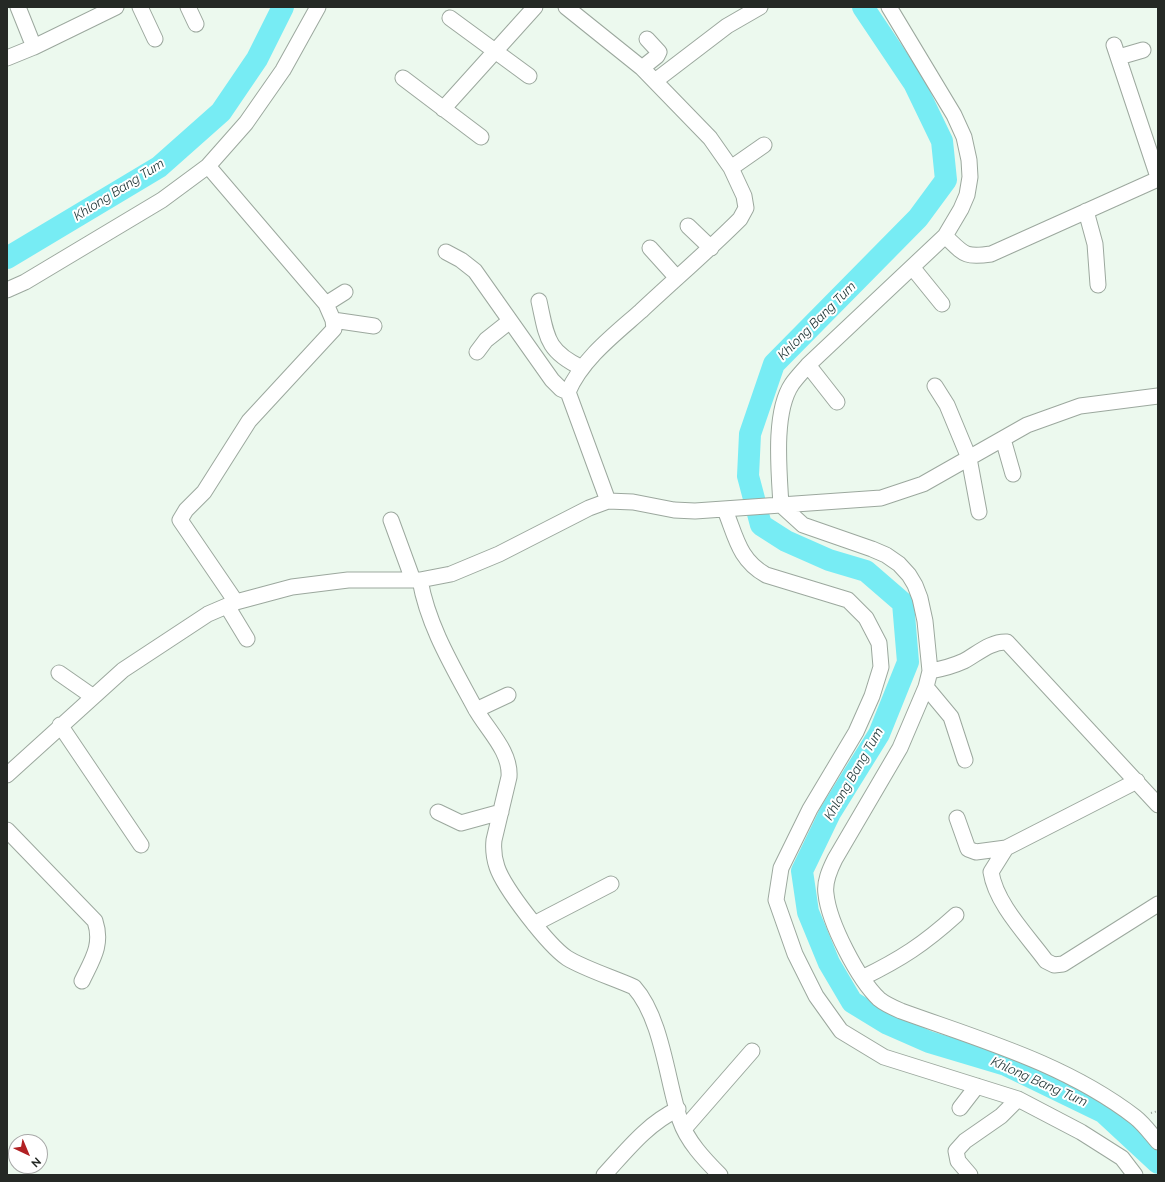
<!DOCTYPE html>
<html>
<head>
<meta charset="utf-8">
<style>
	body { margin:0 }
	#map { position:relative; width:1165px; height:1182px; overflow:hidden; background:#ecf9ee; font-family:Raleway,sans-serif }
	canvas { display:block }
	.frame { position:absolute; inset:0; border:8px solid #252925; pointer-events:none }
	.north { position:absolute; left:8px; top:1134px; width:40px; height:40px; box-sizing:border-box; background:#fff; border:1px solid #a8a9a8; border-radius:50%; rotate:136deg; font-size:11px; font-weight:700; line-height:16px; text-align:center; color:#252925 }
	.north::after { content:''; display:block; margin:auto; width:14px; height:18px; background:#b12123; clip-path:polygon(50% 0,100% 100%,50% 72%,0 100%) }
</style>
</head>
<body>
<div id="map">
<canvas width="1165" height="1182"></canvas>
<div class="frame"></div>
<div class="north">N</div>
</div>
<script>
const g = document.querySelector('canvas').getContext('2d');
g.lineJoin = 'round';
function stroke(path, color, width, dash) { g.strokeStyle = color; g.lineWidth = width; g.lineCap = dash ? 'butt' : 'round'; g.setLineDash(dash || []); g.stroke(path); }
function write(font, color, halo, rows, align = 'center') {
  g.font = font + ' Raleway,sans-serif'; g.lineWidth = 4; g.setLineDash([]); g.textBaseline = 'middle'; g.strokeStyle = halo; g.fillStyle = color; for (const [text, x, y, turn = 0] of rows) {
    g.save(); g.translate(x, y); g.rotate((+turn || 0) * Math.PI / 180); g.textAlign = isNaN(turn) ? turn : align; if (halo) g.strokeText(text, 0, 0); g.fillText(text, 0, 0); g.restore();
  }
}
stroke(new Path2D(`
	M863,7l51,76 28,58 4,39 -28,38 -144,146 -24,70 -2,42 13,49 25,16 43,19 37,11 37,32 5,59 -29,72 -49,79 -28,58 6,41 21,51 23,39 36,22 41,18 77,23 97,47 55,51
	M7,258l152,-91 62,-55 36,-53 26,-52`), '#77ecf4', 22);
const minor = new Path2D(`
	M18,7l16,40
	M140,7l15,32
	M188,7l8,17
	M566,7l76,61 68,70 21,30 13,28 2,12 -6,11c-32,32 -66,61 -99,92 -26,23 -59,48 -73,81l40,109
	M889,7l65,108 10,22 5,23 1,17 -3,18 -6,14 -16,27 -137,129c-5,6 -11,12 -16,19 -19,28 -13,87 -11,121l22,20 69,24 14,6 13,9 10,11 6,10 5,13 5,23 5,50 -4,16 -26,61 -65,111c-5,10 -11,23 -9,35 3,29 32,85 53,105 6,5 15,9 22,12 80,29 165,53 234,106 9,7 16,17 23,25
	M450,18l79,58
	M1114,45l44,132
	M1119,57l24,-7
	M7,58l27,-11 82,-40
	M642,68l15,-12 2,-4 -12,-13
	M403,78l78,59
	M655,81l72,-55 33,-19
	M443,109l92,-102
	M208,166l118,138 7,16 1,9 -85,92 -45,71 -18,18 -6,10 56,82
	M731,168l33,-23
	M1086,211l9,33 3,41
	M688,226l23,22
	M945,236c19,18 19,22 46,18l167,-75
	M650,248l27,30
	M446,252l15,8 14,11 77,109 9,9 7,3
	M912,267l30,37
	M7,290l18,-8 137,-82 46,-34 38,-43 37,-53 35,-63
	M539,301c8,36 7,50 43,67
	M326,304l19,-12
	M333,320l41,6
	M477,352l9,-12 24,-19
	M808,365l29,37
	M935,386l12,19 22,53 10,54
	M1003,439l10,35
	M725,510c11,27 14,50 41,65l82,25 18,18 13,25 2,24 -9,29 -16,36 -46,77 -29,59 -5,32 19,54 21,42 25,35 43,26 134,42 63,33 41,26 13,17
	M391,520l22,60
	M420,580c8,46 33,87 55,128 12,22 36,43 34,69l-15,63c-1,9 0,18 3,27 7,21 51,78 70,91 18,11 47,20 67,29 28,31 33,94 46,133 7,21 24,39 40,55
	M227,606l20,33
	M930,671c12,-2 23,-5 34,-10 13,-7 27,-20 43,-19l151,163
	M59,673l33,23
	M926,687l25,30 14,43
	M476,710l32,-15
	M60,725l81,120
	M7,775l116,-105 85,-56 28,-12 56,-15 56,-7h72l31,-6 48,-20 90,-46 19,-7 25,1 41,8 21,1 186,-13 42,-14 104,-59 53,-19 78,-10
	M438,812l23,11 40,-11
	M957,818l11,31 8,3 30,-4 131,-67
	M7,830l88,91c8,24 -3,39 -13,60
	M1006,848l-15,24c5,32 36,63 55,89l8,4 9,-1 95,-60
	M534,924l77,-40
	M862,978c39,-19 62,-34 94,-63
	M960,1108l17,-22
	M684,1129l68,-78
	M604,1175c23,-25 43,-51 74,-66
	M970,1175l-12,-14 -2,-10 9,-10 36,-25 17,-17`);
stroke(minor, '#9ca89e', 17);
stroke(new Path2D(`
	M1151,1113l7,-2`), '#97a199', 2, [1, 3]);
stroke(minor, '#fff', 15);
write('italic 13px', '#1f3536', '#fff', [
	["Khlong Bang Tum",119,190,-32],
	["Khlong Bang Tum",817,321,-45],
	["Khlong Bang Tum",854,774,-60],
	["Khlong Bang Tum",1039,1082,24]
]);
</script>
</body>
</html>
